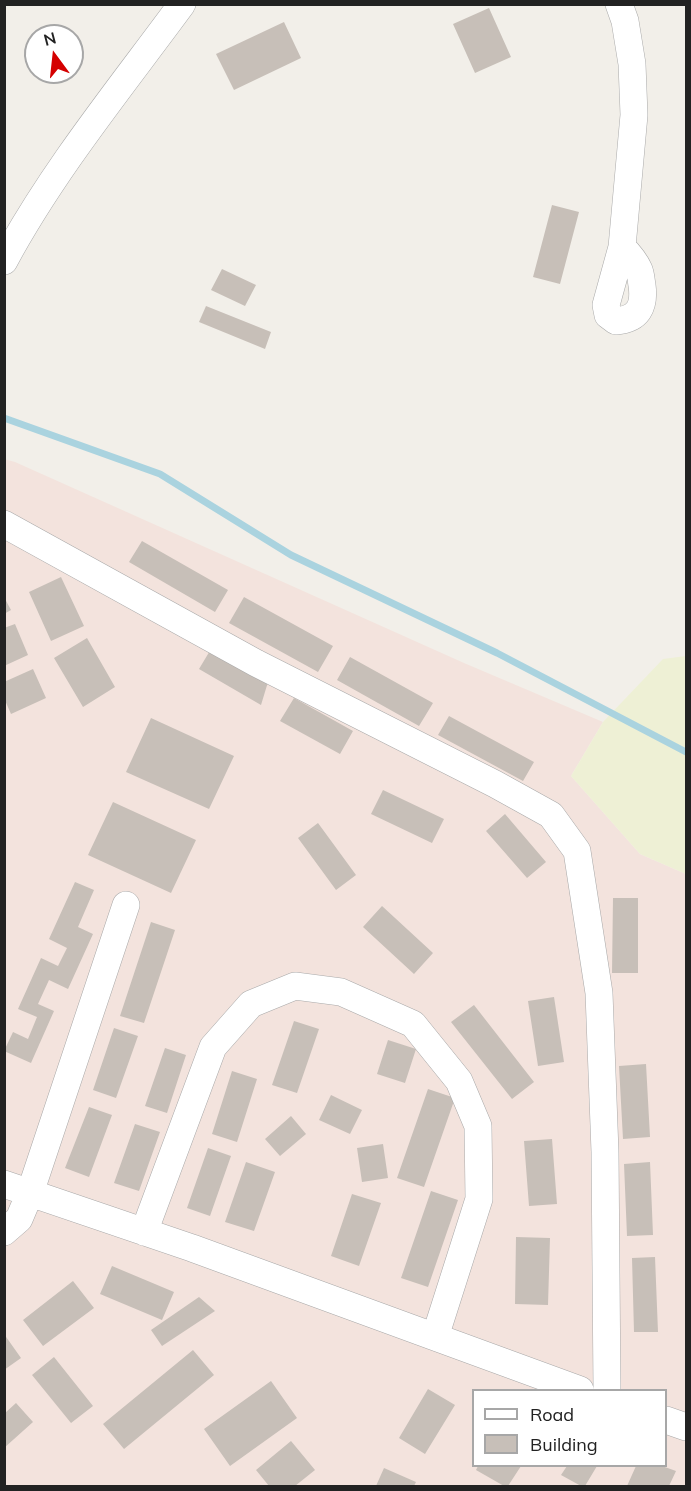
<!DOCTYPE html>
<html>
<head>
<meta charset="utf-8">
<style>
	body { margin:0 }
	#map { position:relative; width:691px; height:1491px; overflow:hidden; background:#f2efe9; font-family:Mulish,sans-serif }
	canvas { display:block }
	.frame { position:absolute; inset:0; border:6px solid #222; pointer-events:none }
	.legend { position:absolute; left:472px; top:1389px; width:195px; height:78px; box-sizing:border-box; background:#fff; border:2px solid #a7a7a7; margin:0; padding:8px 10px; list-style:none; font-size:18px; color:#222 }
	.legend li { display:flex; align-items:center; gap:12px; height:30px }
	.legend b { width:30px; border:2px solid #a7a7a7 }
	.north { position:absolute; left:24px; top:24px; width:60px; height:60px; box-sizing:border-box; background:#fff; border:2px solid #a7a7a7; border-radius:50%; rotate:345deg; font-size:16px; font-weight:700; line-height:24px; text-align:center; color:#222 }
	.north::after { content:''; display:block; margin:auto; width:21px; height:27px; background:#d40000; clip-path:polygon(50% 0,100% 100%,50% 72%,0 100%) }
</style>
</head>
<body>
<div id="map">
<canvas width="691" height="1491"></canvas>
<div class="frame"></div>
<ul class="legend">
<li><b style="height:8px;background:#fff"></b>Road</li>
<li><b style="height:16px;background:#c7bfb8"></b>Building</li>
</ul>
<div class="north">N</div>
</div>
<script>
const g = document.querySelector('canvas').getContext('2d');
g.lineJoin = 'round';
function paint(path, color) { g.fillStyle = color; g.fill(path, 'evenodd'); }
function stroke(path, color, width, dash) { g.strokeStyle = color; g.lineWidth = width; g.lineCap = dash ? 'butt' : 'round'; g.setLineDash(dash || []); g.stroke(path); }
paint(new Path2D(`
	M4,459l11,3 449,201 139,59 -32,54 69,78 46,20v612h-681zM474,1390h192v76h-192z`), '#f3e3dd');
paint(new Path2D(`
	M686,656v218l-46,-20 -69,-78 32,-54 60,-63z`), '#eef0d5');
stroke(new Path2D(`
	M4,418l156,56 131,81 206,98 189,99`), '#aad3df', 7);
paint(new Path2D(`
	M489,8l22,49 -36,16 -22,-49z
	M284,22l17,36 -67,32 -18,-36z
	M552,205l27,7 -19,72 -27,-7z
	M222,269l34,16 -11,21 -34,-16z
	M206,306l65,26 -6,17 -66,-27z
	M142,541l86,49 -13,22 -86,-50z
	M61,577l23,49 -33,15 -22,-49z
	M4,597l7,13 -7,4z
	M244,597l89,49 -15,26 -89,-49z
	M15,624l13,31 -24,11v-38z
	M87,638l28,49 -32,20 -29,-49z
	M211,649l57,33 -7,23 -62,-36z
	M350,657l83,46 -14,23 -82,-46z
	M33,669l13,29 -35,16 -7,-16v-16z
	M294,698l59,33 -13,23 -60,-33z
	M449,716l85,46 -11,19 -85,-46z
	M151,718l83,38 -25,53 -83,-37z
	M383,790l61,29 -12,24 -61,-29z
	M113,802l83,38 -25,53 -83,-38z
	M505,814l41,48 -19,16 -41,-47z
	M318,823l38,52 -20,15 -38,-52z
	M75,882l19,8 -16,37 15,7 -25,55 -19,-9 -11,24 16,7 -23,52 -27,-12 9,-19 15,7 9,-22 -19,-8 23,-51 17,8 9,-18 -18,-9z
	M613,898h25v75h-26z
	M382,906l51,47 -19,21 -51,-47z
	M151,922l24,8 -31,93 -24,-7z
	M554,997l10,65 -26,4 -10,-65z
	M474,1005l60,77 -22,17 -61,-77z
	M294,1021l25,8 -22,64 -25,-8z
	M114,1028l24,8 -22,62 -23,-8z
	M388,1040l28,9 -11,34 -28,-9z
	M165,1048l21,7 -19,58 -22,-7z
	M646,1064l4,73 -27,2 -4,-73z
	M232,1071l25,8 -20,63 -25,-8z
	M428,1089l27,9 -31,89 -27,-9z
	M331,1095l31,15 -12,24 -31,-14z
	M89,1107l23,8 -23,62 -24,-9z
	M291,1116l15,18 -26,22 -15,-17z
	M135,1124l25,8 -21,59 -25,-8z
	M552,1139l5,65 -28,2 -5,-65z
	M383,1144l5,34 -26,4 -5,-34z
	M208,1148l23,8 -21,60 -23,-8z
	M246,1162l29,10 -21,59 -29,-9z
	M650,1162l3,73 -26,1 -3,-72z
	M431,1191l27,9 -30,87 -27,-9z
	M352,1194l29,9 -22,63 -28,-10z
	M516,1237l34,1 -2,67 -33,-1z
	M655,1257l3,75h-24l-2,-74z
	M112,1266l62,26 -12,28 -62,-26z
	M73,1281l21,27 -51,38 -20,-26z
	M199,1297l16,14 -53,35 -11,-16z
	M4,1334l17,24 -17,12z
	M193,1350l21,25 -90,74 -21,-25z
	M54,1357l39,49 -22,17 -39,-48z
	M271,1381l26,37 -67,48 -26,-37z
	M428,1389l27,16 -30,49 -26,-16z
	M16,1403l17,19 -29,26v-34z
	M291,1441l24,29 -20,16h-26l-13,-16z
	M478,1466h43l-13,20h-4l-28,-16z
	M567,1466h30l-12,20h-4l-20,-11z
	M636,1466h26l14,5 -7,15h-42z
	M384,1468l32,14 -2,4h-38z`), '#c7bfb8');
const minor = new Path2D(`
	M619,4l6,17 7,43 2,51 -12,132 -16,58 2,10 8,6c22,-2 29,-14 26,-36 -1,-5 -1,-10 -3,-15 -4,-9 -10,-16 -17,-23
	M4,261c49,-91 117,-174 178,-257
	M4,524l252,139 239,121 56,31 26,36 22,142 6,159 2,238
	M4,1184l188,64 388,142
	M4,1232l15,-13 11,-26 96,-288
	M144,1232l69,-185 38,-43 44,-18 46,6 72,32 46,57 19,45 1,73 -44,138
	M666,1420l20,7`);
stroke(minor, '#a9a9a9', 28);
stroke(minor, '#fff', 27);
</script>
</body>
</html>
